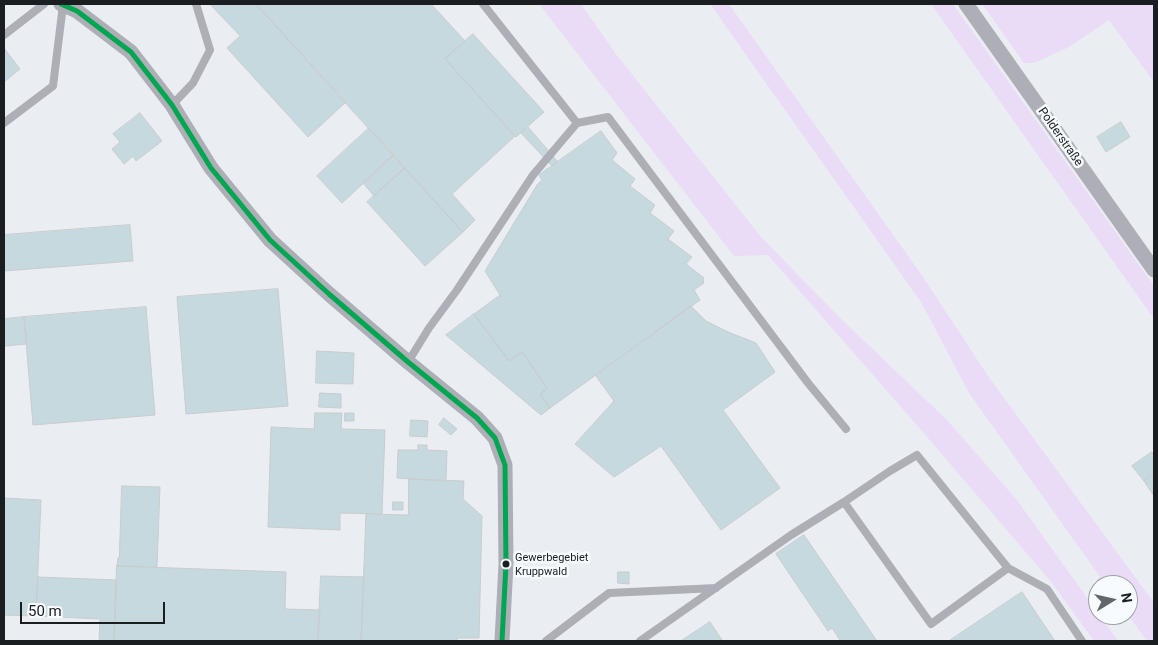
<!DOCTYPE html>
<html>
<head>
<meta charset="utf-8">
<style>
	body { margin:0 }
	#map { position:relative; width:1158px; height:645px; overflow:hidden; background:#eaeef2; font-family:Roboto,sans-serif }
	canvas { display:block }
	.frame { position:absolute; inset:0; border:5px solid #1b1e20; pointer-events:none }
	.north { position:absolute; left:1088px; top:575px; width:50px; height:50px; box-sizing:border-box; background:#f7fbfe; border:1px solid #9fa3a5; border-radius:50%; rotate:81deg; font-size:14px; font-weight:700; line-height:20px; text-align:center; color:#1b1e20 }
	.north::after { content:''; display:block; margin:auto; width:18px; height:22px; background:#63676a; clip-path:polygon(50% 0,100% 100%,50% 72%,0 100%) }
	.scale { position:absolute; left:20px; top:602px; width:145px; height:22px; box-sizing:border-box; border:2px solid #1b1e20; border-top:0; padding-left:6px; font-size:15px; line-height:18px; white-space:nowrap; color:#1b1e20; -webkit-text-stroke:4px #f7fbfe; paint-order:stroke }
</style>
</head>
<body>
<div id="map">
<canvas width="1158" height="645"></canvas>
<div class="frame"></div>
<div class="north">N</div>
<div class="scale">50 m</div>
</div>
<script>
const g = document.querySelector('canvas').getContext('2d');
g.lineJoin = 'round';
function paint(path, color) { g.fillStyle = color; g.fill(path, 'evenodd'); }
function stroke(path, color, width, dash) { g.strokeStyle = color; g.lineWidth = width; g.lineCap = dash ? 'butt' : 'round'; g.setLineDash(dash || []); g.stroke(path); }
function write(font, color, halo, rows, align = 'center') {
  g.font = font + ' Roboto,sans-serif'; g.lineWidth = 5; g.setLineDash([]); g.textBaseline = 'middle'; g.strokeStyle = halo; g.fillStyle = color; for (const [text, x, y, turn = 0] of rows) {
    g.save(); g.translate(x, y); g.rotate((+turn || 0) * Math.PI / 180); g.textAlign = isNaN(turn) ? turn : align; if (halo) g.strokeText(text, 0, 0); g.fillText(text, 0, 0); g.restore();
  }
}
paint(new Path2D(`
	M539,4h42l35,50 145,183 79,81 107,102 70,80 101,141h-24l-42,-58 -130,-152 -154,-176 -34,1z
	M710,4h19l194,273 65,99 166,227v38h-7l-19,-26v-30h-22l-137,-192 -48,-91z
	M931,4h22l201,282v33z
	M982,4h172v78l-45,-62 -40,27 -35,16h-10z`), '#eadbf7');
const building = new Path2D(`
	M210,4h46l90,98 -38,35 -81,-89 13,-12z
	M256,4h175l34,37 -20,18 70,77 -63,58 23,26 -12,12z
	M473,34l71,78 -28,25 -71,-78z
	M4,48l16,21 -16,13z
	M140,113l22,28 -26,20 -3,-5 -9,8 -12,-15 8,-7 -7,-8z
	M1121,122l9,15 -24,15 -9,-15z
	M528,127l30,35 -6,4 -31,-33z
	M369,128l25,27 -52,48 -25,-27z
	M601,131l16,22 -5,7 23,19 -5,7 25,19 -5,8 24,18 -6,8 24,18 -6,7 18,14 -1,2 1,3 -10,7 6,10 -150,108 -10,-14 7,-6 -25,-36 -13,9 -35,-47 26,-19 -15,-24 52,-86 5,-5 -3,-5z
	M394,155l11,13 -31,28 -11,-13z
	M405,168l58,64 -38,34 -58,-64z
	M130,225l3,36 -129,10v-36z
	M278,289l10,117 -102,8 -9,-117z
	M691,306l15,15 22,11 28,11 19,29 -52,38 57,78 -59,42 -60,-84 -47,31 -39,-33 39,-43 -18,-25z
	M146,307l9,108 -122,10 -9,-108z
	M474,314l35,47 13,-9 25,36 -7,6 10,14 -9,7 -95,-80z
	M24,317l3,27 -23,2v-27z
	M317,351l37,2 -1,31 -37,-1z
	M320,393l21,1v14l-22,-1z
	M315,413h27l-1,16 44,1 -3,84 -42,-1v17l-72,-3 3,-100 43,2z
	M345,413h9v8h-9z
	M444,418l13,11 -6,6 -12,-10z
	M411,420l17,1 -1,16 -17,-1z
	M418,445h9v5l20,1 -1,30 -49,-3 1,-28h20z
	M1152,452l2,3v18l-10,8 -12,-15z
	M1154,475v21l-10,-15z
	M409,479l55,2 -1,18 19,17 -3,122h-22v3h-96l5,-127 42,1z
	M122,486l38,1 -3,80 -40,-1 1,-8h1z
	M4,498l37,2 -5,116 -32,-1z
	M393,502h10v8h-10z
	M804,535l73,106h-39l2,-1 -8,-12 -4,3 -52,-77z
	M117,566l169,6 -1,37 35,1 -2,31h-204z
	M618,572h11v12l-11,-1z
	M321,576l43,1 -3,64h-43z
	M38,577l79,3 -3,61h-15l1,-22 -64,-3z
	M1022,592l33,49h-106z
	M710,622l12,18 -2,1h-39z`);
paint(building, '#c6d9de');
stroke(building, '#c8ccce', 1);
stroke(new Path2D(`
	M483,4l94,119 31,-6 200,266 38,46
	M4,35l40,-31
	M172,105l21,-22 17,-33 -14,-46
	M4,123l49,-37 10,-81
	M408,362l21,-34 28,-38 76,-115 44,-52
	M844,502l46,-31 27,-16 91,113
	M546,641l63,-48 107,-5
	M640,641l151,-106 53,-33 87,122 77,-56 39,21 35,52`), '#adaeb6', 8);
stroke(new Path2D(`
	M61,4l16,7 54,41 41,53 39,63 59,72 59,54 79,68 69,56 18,20 10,27 1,99 -4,77
	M966,4l188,266`), '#adaeb6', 15);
stroke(new Path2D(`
	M61,4l16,7 54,41 41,53 39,63 59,72 59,54 79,68 69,56 18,20 10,27 1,99 -4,77`), '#00a651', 5);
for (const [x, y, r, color] of [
	[506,564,4.5,"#1b1e20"]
]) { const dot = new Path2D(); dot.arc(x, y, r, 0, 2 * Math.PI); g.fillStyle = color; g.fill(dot); stroke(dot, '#f7fbfe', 2); }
write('11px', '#1b1e20', '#f7fbfe', [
	["Gewerbegebiet",515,558],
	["Kruppwald",515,572]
], 'left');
write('12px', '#1b1e20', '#f7fbfe', [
	["Polderstraße",1060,137,55]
]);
</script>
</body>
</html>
